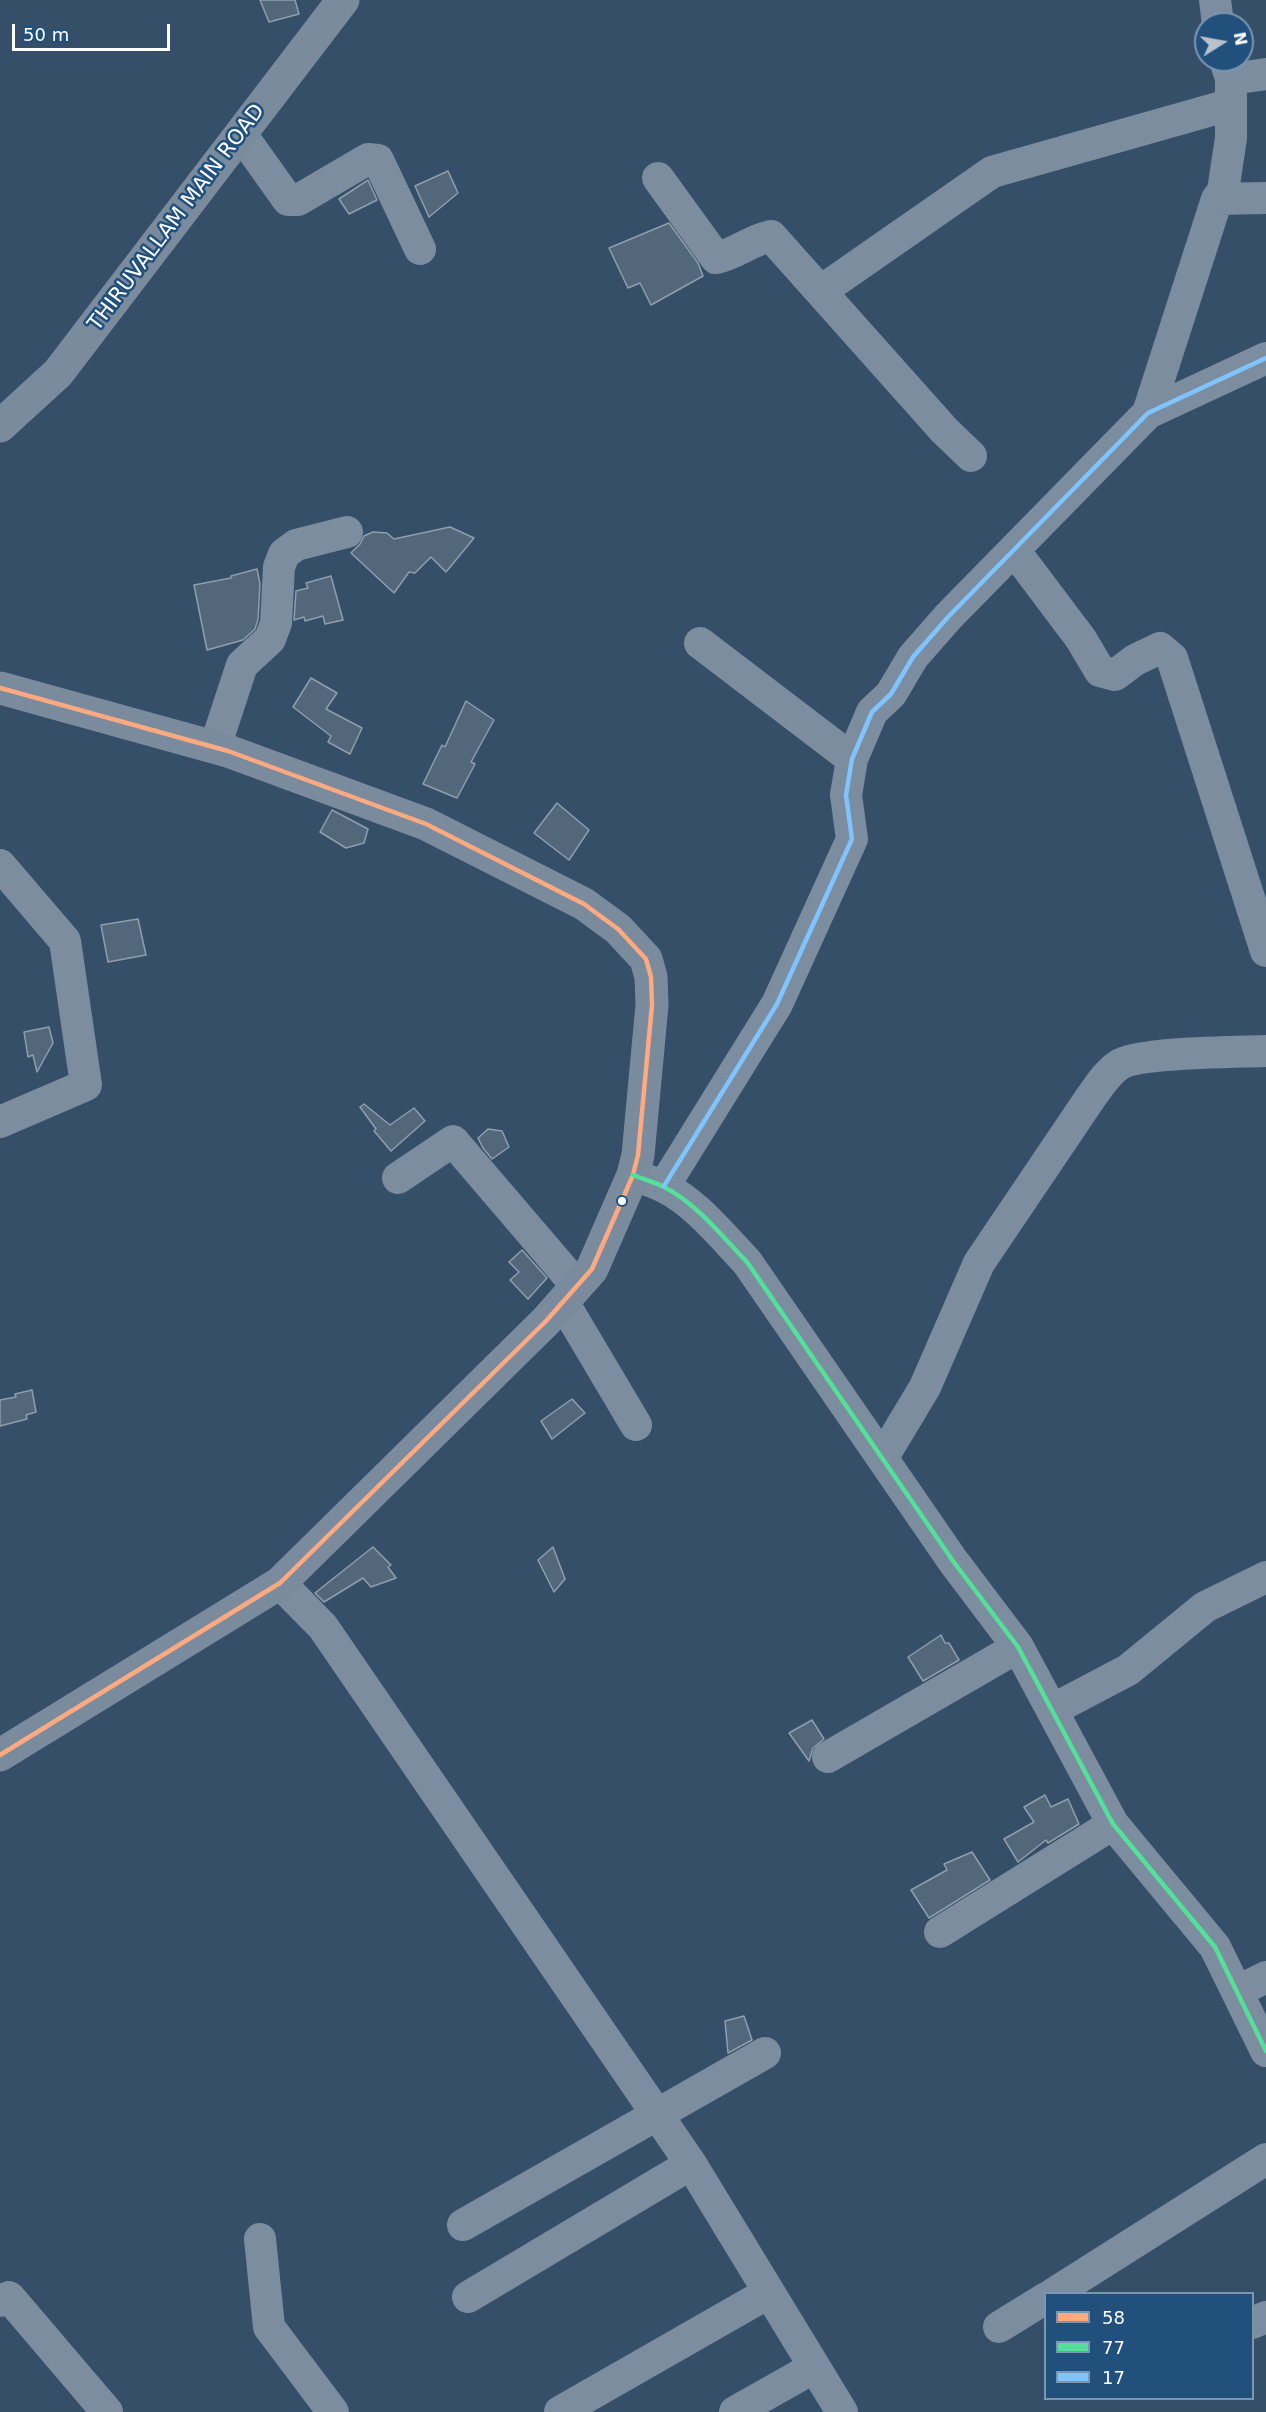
<!DOCTYPE html>
<html>
<head>
<meta charset="utf-8">
<style>
	body { margin:0 }
	#map { position:relative; width:1266px; height:2412px; overflow:hidden; background:#364f68; font-family:"DejaVu Sans",sans-serif }
	canvas { display:block }
	.legend { position:absolute; left:1044px; top:2292px; width:210px; height:108px; box-sizing:border-box; background:#21507d; border:2px solid #7a96b1; margin:0; padding:8px 10px; list-style:none; font-size:18px; color:#fff }
	.legend li { display:flex; align-items:center; gap:12px; height:30px }
	.legend b { width:30px; border:2px solid #7a96b1 }
	.north { position:absolute; left:1194px; top:12px; width:60px; height:60px; box-sizing:border-box; background:#21507d; border:2px solid #7a96b1; border-radius:50%; rotate:79deg; font-size:16px; font-weight:700; line-height:24px; text-align:center; color:#fff }
	.north::after { content:''; display:block; margin:auto; width:21px; height:27px; background:#b9c1ca; clip-path:polygon(50% 0,100% 100%,50% 72%,0 100%) }
	.scale { position:absolute; left:12px; top:24px; width:158px; height:27px; box-sizing:border-box; border:3px solid #fff; border-top:0; padding-left:8px; font-size:18px; line-height:21px; white-space:nowrap; color:#fff; -webkit-text-stroke:4px #21507d; paint-order:stroke }
</style>
</head>
<body>
<div id="map">
<canvas width="1266" height="2412"></canvas>
<ul class="legend">
<li><b style="height:8px;background:#ffa980"></b>58</li>
<li><b style="height:8px;background:#53e098"></b>77</li>
<li><b style="height:8px;background:#80c4ff"></b>17</li>
</ul>
<div class="north">N</div>
<div class="scale">50 m</div>
</div>
<script>
const g = document.querySelector('canvas').getContext('2d');
g.lineJoin = 'round';
function paint(path, color) { g.fillStyle = color; g.fill(path, 'evenodd'); }
function stroke(path, color, width, dash) { g.strokeStyle = color; g.lineWidth = width; g.lineCap = dash ? 'butt' : 'round'; g.setLineDash(dash || []); g.stroke(path); }
function write(font, color, halo, rows, align = 'center') {
  g.font = font + ' "DejaVu Sans",sans-serif'; g.lineWidth = 5; g.setLineDash([]); g.textBaseline = 'middle'; g.strokeStyle = halo; g.fillStyle = color; for (const [text, x, y, turn = 0] of rows) {
    g.save(); g.translate(x, y); g.rotate((+turn || 0) * Math.PI / 180); g.textAlign = isNaN(turn) ? turn : align; if (halo) g.strokeText(text, 0, 0); g.fillText(text, 0, 0); g.restore();
  }
}
const building = new Path2D(`
	M260,0h35l4,14 -30,8z
	M448,171l10,22 -29,24 -14,-31z
	M368,180l9,20 -28,14 -10,-15z
	M669,223l29,40 5,13 -52,29 -11,-22 -12,5 -19,-40z
	M450,527l24,11 -28,34 -15,-15 -16,16 -6,-1 -15,21 -43,-40 9,-9 4,-8 9,-4 14,1 7,6z
	M257,569l3,15 -2,35 -3,10 -12,11 -36,10 -13,-65 37,-7v-2z
	M331,576l12,44 -18,4 -2,-8 -18,5 -1,-4 -10,3 2,-29 12,-3 -2,-5z
	M311,678l26,15 -11,16 36,19 -12,26 -22,-12 3,-6 -38,-29z
	M466,701l28,19 -23,42 4,2 -18,34 -34,-14 19,-39 3,2z
	M557,803l32,27 -20,30 -35,-27z
	M332,810l36,19 -4,14 -18,5 -26,-16z
	M138,919l8,36 -38,7 -7,-37z
	M49,1027l4,16 -16,29 -4,-17 -5,2 -4,-25z
	M364,1104l26,21 24,-17 11,13 -34,30 -17,-20 2,-2 -16,-22z
	M488,1129l14,2 7,16 -17,12 -9,-11 -5,-10z
	M522,1250l25,28 -19,21 -18,-19 9,-8 -10,-10z
	M32,1390l4,22 -10,3 1,4 -27,7v-26l16,-3 -1,-3z
	M572,1399l13,14 -33,26 -11,-18z
	M373,1547l18,18 -3,2 8,11 -25,9 -8,-9 -39,24 -9,-9z
	M553,1547l12,32 -11,13 -16,-32z
	M941,1635l4,8h4l10,17 -36,21 -15,-24z
	M812,1720l12,19 -11,9 -4,13 -20,-28z
	M1045,1795l6,12 17,-8 11,25 -31,19 -2,-3 -28,22 -14,-23 30,-17 -10,-15z
	M972,1852l18,28 -61,38 -18,-28 36,-20 -3,-6z
	M744,2016l8,24 -24,13 -3,-32z`);
paint(building, '#53677b');
stroke(building, '#8f9ead', 1.5);
stroke(new Path2D(`
	M1215,0l3,24
	M1231,79l35,-5
	M241,134l47,66h10l70,-41 10,1 42,89
	M658,178l58,80c20,-4 35,-18 55,-22l173,194 27,26
	M1217,199l49,-1
	M821,291l171,-119 237,-67
	M1148,413l69,-214 6,-8 8,-53v-59l-6,-19
	M1014,550l67,89 19,32 15,4 20,-15 25,-12 12,10 94,293
	M700,643l152,116
	M215,747l27,-82 28,-26 6,-16 3,-56 5,-13 12,-9 51,-13
	M0,865l65,76 21,144 -86,37
	M633,1175c10,4 22,7 31,12 32,16 58,49 83,75l206,299 65,86 95,177 102,123 51,104
	M398,1178l55,-37 124,145
	M664,1186l113,-182 75,-165 -6,-44 6,-36 20,-47 19,-18 22,-37 35,-40 200,-204 118,-55
	M563,1302l73,123
	M883,1457l42,-70 54,-124 112,-166c8,-11 16,-24 28,-32 18,-13 119,-13 147,-14
	M280,1583l43,44 368,537 151,248
	M1052,1710l76,-40 77,-63 61,-30
	M828,1757l190,-110
	M940,1932l173,-108
	M1238,1991l28,-14
	M463,2225l302,-172
	M260,2239l9,88 64,85
	M1053,2294l213,-135
	M468,2297l223,-133
	M0,2301l9,-4 98,115
	M1252,2323l14,-6
	M999,2327l47,-29
	M560,2412l208,-119
	M735,2412l78,-44`), '#7b8d9f', 32);
stroke(new Path2D(`
	M0,426l58,-53 285,-373
	M0,688l228,63 198,73 158,80 34,25 28,30 5,18 1,28 -14,150 -5,20 -41,94 -46,52 -266,262 -280,172`), '#7a8b9e', 33);
stroke(new Path2D(`
	M0,688l228,63 198,73 158,80 34,25 28,30 5,18 1,28 -14,150 -5,20 -41,94 -46,52 -266,262 -280,172`), '#ffa980', 4.5);
stroke(new Path2D(`
	M633,1175c10,4 22,7 31,12 32,16 58,49 83,75l206,299 65,86 95,177 102,123 51,104`), '#53e098', 4.5);
stroke(new Path2D(`
	M664,1186l113,-182 75,-165 -6,-44 6,-36 20,-47 19,-18 22,-37 35,-40 200,-204 118,-55`), '#80c4ff', 4.5);
for (const [x, y, r, color] of [
	[622,1201,5,"#fff"]
]) { const dot = new Path2D(); dot.arc(x, y, r, 0, 2 * Math.PI); g.fillStyle = color; g.fill(dot); stroke(dot, '#21507d', 2); }
write('21px', '#fff', '#21507d', [
	["THIRUVALLAM MAIN ROAD",177,218,-53]
]);
</script>
</body>
</html>
